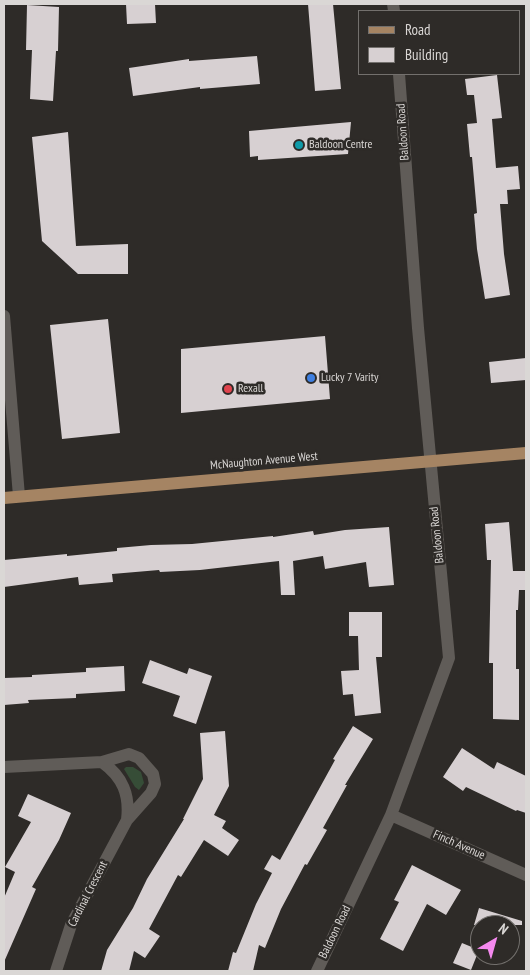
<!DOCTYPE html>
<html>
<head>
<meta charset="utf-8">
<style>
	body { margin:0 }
	#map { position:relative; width:530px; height:975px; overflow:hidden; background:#2e2b28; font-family:"PT Sans Narrow",sans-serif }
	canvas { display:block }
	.frame { position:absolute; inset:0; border:5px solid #dad7d5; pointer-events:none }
	.legend { position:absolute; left:358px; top:10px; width:162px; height:65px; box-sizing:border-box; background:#2e2b28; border:1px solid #73706d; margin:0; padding:6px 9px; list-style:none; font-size:15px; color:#dad7d5 }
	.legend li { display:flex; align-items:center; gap:10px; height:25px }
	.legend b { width:25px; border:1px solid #73706d }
	.north { position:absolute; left:470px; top:915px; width:50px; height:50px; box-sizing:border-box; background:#2e2b28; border:1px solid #73706d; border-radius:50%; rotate:38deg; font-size:14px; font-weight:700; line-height:20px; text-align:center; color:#dad7d5 }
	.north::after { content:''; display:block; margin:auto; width:18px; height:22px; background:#f589ef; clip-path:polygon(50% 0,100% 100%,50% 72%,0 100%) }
</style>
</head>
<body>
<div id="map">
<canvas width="530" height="975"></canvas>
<div class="frame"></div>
<ul class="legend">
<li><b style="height:6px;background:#a58463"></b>Road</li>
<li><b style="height:14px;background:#d7d0d2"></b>Building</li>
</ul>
<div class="north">N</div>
</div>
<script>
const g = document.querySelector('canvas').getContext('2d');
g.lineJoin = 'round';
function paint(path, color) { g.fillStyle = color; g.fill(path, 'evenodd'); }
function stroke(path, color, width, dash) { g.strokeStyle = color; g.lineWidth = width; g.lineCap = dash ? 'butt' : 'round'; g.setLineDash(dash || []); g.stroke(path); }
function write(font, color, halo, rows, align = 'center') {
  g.font = font + ' "PT Sans Narrow",sans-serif'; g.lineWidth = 5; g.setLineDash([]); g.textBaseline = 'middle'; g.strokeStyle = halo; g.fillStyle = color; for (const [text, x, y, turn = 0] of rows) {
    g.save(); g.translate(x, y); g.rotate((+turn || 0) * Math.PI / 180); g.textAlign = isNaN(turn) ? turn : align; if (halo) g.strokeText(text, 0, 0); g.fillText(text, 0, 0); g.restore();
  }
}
paint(new Path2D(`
	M126,767h7l8,5 3,11 -5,7 -4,-3 -11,-18z`), '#364d37');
paint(new Path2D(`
	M126,4h29l1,19 -29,1z
	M308,4h25l8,85 -26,2z
	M27,5l32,2 -1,44h-2l-3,50 -23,-2 2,-49h-6z
	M257,56l3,28 -60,5v-2l-67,9 -4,-28 60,-9v2z
	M497,75l5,43 -10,1 4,49 22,-2 2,23 -13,1 1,14h-8l4,50 6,41 -25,4 -8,-50 -3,-35 3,-1 -5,-56h-2l-3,-33 10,-1 -3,-28h-7l-2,-16z
	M351,122l-3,32 -90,6v-4l-8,1 -1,-26z
	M68,132l8,114 52,-2v30h-50l-36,-33 -10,-104z
	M108,319l12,114 -58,6 -12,-114z
	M325,336l5,63 -149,14v-64z
	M526,358v22l-35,3 -2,-21z
	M509,522l4,49h13v19h-7l-1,20h-2v59h3v51l-26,-1v-56h-4l2,-103h-4l-2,-36z
	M389,527l5,58 -25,2 -3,-25 -41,7 -2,-13 -30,5 2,34h-14l-2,-34 -79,9 -40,2 -1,-2 -47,4 1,8 -34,3 -1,-8 -74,10v-27l63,-6v2l50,-5v-3l34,-3 41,-1 81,-8v1l40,-6 1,4 31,-5z
	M349,612h33v45h-6l5,56 -26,3 -2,-22 -10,1 -2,-24 18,-1 -1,-34h-9z
	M150,660l37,14 2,-6 23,8 -16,48 -23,-8 7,-20 -38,-13z
	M124,666l1,25 -49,3v4l-48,2 1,3 -25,2v-27l28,-1v-2l54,-3v-4z
	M353,726l20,13 -28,46h2l-24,43 4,2 -20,35 -2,-1 -24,45 -16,39 -6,-3 -6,26h-25l5,-19 3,1 20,-49 16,-31 -8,-4 8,-14 8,5 55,-100 -2,-1z
	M225,731l4,55 -15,29 12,6 -4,7 17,12 -11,16 -24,-16 -23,37 -3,-2 -29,54 11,7 -15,22 -11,-7 -5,20h-28l6,-21 26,-42 14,-29 37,-60h-1l20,-40 -3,-46z
	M462,748l32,21 3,-7 29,14v37l-9,-3 -1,1 -50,-24 -3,4 -20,-14z
	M28,794l43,19 -12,27 -27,47 4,2 -32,73v-64l11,-26 -10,-5 26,-45 -13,-6z
	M412,865l49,25 -15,25 -19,-11 -24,47 -23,-12 19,-37 -5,-2z
	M479,908l43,13v4h-48z
	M462,943l17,7 -8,20 -18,-7z`), '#d7d0d2');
stroke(new Path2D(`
	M393,4l1,7
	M4,316l15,180
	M102,762c21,15 28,33 25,58
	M4,767l98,-5 27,-8 10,4 14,16 2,10 -4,9 -24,27 -56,105 -15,46
	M391,815l135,60
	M317,971l74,-156 58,-157 -31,-330 -19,-254`), '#605c58', 12);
stroke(new Path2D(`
	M4,498l522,-45`), '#a58463', 12);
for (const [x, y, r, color] of [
	[299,145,5,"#0f9aa8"],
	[311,378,5,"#3f7fe0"],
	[228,389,5,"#e0444e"]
]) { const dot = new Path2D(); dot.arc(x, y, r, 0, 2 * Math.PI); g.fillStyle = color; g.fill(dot); stroke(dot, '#2e2b28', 2); }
write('12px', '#dad7d5', '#2e2b28', [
	["Baldoon Road",403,132,-94],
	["McNaughton Avenue West",264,461,-5],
	["Baldoon Road",437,535,-96],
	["Finch Avenue",459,845,24],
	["Cardinal Crescent",88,894,-63],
	["Baldoon Road",335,932,-64]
]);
write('12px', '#dad7d5', '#2e2b28', [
	["Baldoon Centre",309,145],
	["Lucky 7 Varity",321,378],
	["Rexall",238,389]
], 'left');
</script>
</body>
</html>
